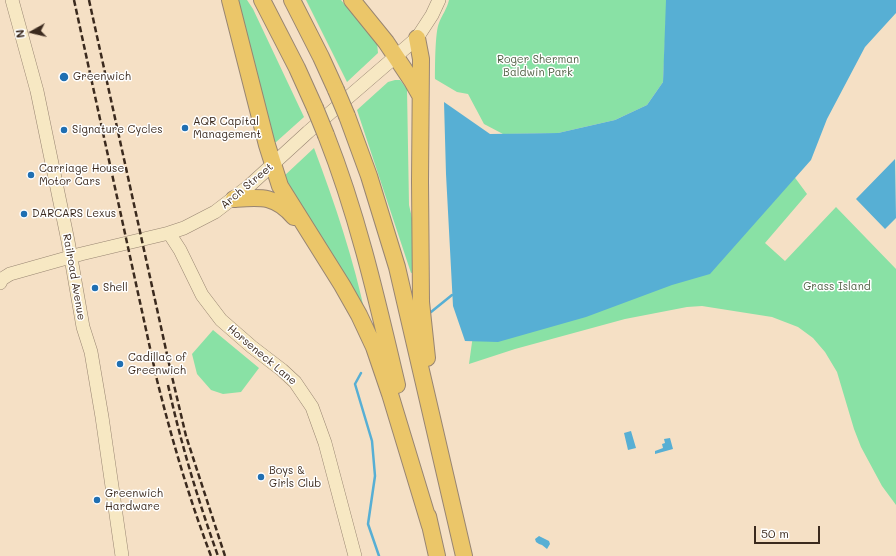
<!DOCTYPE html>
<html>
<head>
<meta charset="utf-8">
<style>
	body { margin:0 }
	#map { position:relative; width:896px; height:556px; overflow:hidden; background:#f5e0c5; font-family:Mali,sans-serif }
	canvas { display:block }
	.north { position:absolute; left:12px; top:12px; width:40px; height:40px; -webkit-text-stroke:3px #fff; paint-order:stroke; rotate:262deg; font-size:11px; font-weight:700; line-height:16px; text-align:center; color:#3b2a1e }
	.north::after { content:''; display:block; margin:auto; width:14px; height:18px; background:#3b2a1e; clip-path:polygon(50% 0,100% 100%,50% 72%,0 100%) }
	.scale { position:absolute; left:754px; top:526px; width:66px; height:18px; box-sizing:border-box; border:2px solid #3b2a1e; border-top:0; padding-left:5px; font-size:12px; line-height:14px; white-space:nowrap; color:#3b2a1e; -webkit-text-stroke:3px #fff; paint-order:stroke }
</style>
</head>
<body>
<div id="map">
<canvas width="896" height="556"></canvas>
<div class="north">N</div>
<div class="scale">50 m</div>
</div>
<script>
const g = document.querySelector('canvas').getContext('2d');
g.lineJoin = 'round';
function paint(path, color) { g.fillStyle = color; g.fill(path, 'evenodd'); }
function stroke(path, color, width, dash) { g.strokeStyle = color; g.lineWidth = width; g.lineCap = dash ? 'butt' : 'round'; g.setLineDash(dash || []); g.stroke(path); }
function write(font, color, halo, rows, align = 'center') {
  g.font = font + ' Mali,sans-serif'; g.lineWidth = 3; g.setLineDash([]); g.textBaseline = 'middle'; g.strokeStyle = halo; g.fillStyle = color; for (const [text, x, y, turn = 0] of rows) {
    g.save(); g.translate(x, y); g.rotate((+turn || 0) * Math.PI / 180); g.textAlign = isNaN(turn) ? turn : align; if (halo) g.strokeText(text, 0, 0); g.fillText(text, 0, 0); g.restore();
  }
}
paint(new Path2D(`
	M237,0h10l6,9 51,108 -29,26 -4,-3z
	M306,0h35l36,42 1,11 -31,29z
	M449,0h218l-4,82 -16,23 -32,15 -57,13 -55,1 -19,-10 -16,-30 -11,-2 -22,-13c0,-11 0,-47 4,-56 3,-8 8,-14 10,-23z
	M395,80h5l7,9 2,116 6,26v41l-4,1 -54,-163 31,-28z
	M314,148c21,56 40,112 52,170l-83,-141z
	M793,175l14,19 -42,49 20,18 51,-54 60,62v236l-14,-19 -21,-39 -7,-18 -17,-57 -12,-20 -12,-14 -15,-11 -26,-10 -70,-11 -15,1 -62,12 -110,30 -46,15 4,-29z
	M213,330l46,38 -18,24 -18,2 -12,-4 -14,-16 -5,-20z`), '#89e1a5');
paint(new Path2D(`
	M666,0h230v13l-31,34 -38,72 -16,41 -101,114 -38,11 -86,32 -88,25 -33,-1 -12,-35 -7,-132 -2,-72 46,32 68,-1 57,-13 32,-15 16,-23z
	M895,159l1,59 -11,11 -29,-30z
	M631,431l5,17 -8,2 -4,-17z
	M670,438l3,11 -18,5v-3l8,-3 -1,-4 3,-1 -1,-4z
	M539,536l10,5 1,3 -3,5 -5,-4 -3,-1 -3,-2 -1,-3z`), '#57afd4');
stroke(new Path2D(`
	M431,312l21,-17
	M361,373l-6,11 17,57 3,35 -7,48 11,32`), '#57afd4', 2.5);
const secondary = new Path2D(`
	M12,0l25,91 31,150 15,86 8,25 11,65 20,139
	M169,233l11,17 22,45 19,25 31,27 30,23 13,12 17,25 13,36 30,113
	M0,283l2,-4 8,-5 71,-20 88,-21 15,-5 31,-16 34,-26 59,-54 109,-94 15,-23 7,-15`);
const highway = new Path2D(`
	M230,0l37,145 13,41 62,99 17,30 15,32 16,47 40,132
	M262,0l35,68 18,40
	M292,0l29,57 15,33
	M352,0l34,42 26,39 8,14
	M417,38l4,21 -1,122 1,121 6,56
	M347,116l22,60 28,91 67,289
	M326,135c32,81 51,165 71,250
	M234,199c27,-2 41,-4 60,18
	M428,516l9,40`);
stroke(secondary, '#988572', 14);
stroke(highway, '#988572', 18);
stroke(secondary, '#f7e8c3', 13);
stroke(highway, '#ebc669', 16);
stroke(new Path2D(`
	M74,0l83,380c15,60 32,118 54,176
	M89,0l81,368 16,68 39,120
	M168,385c13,59 30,115 50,171`), '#3b2a1e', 2.5, [6, 3]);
const highwayBridge = new Path2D(`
	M336,90l11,26
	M315,108l11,27`);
stroke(highwayBridge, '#988572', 18, []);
stroke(highwayBridge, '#ebc669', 16);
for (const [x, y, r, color] of [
	[64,77,5,"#1f6fb2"],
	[185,128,4,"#1f6fb2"],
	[64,130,4,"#1f6fb2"],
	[31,175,4,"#1f6fb2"],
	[24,214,4,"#1f6fb2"],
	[95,288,4,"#1f6fb2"],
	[120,364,4,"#1f6fb2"],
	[261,477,4,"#1f6fb2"],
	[97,500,4,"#1f6fb2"]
]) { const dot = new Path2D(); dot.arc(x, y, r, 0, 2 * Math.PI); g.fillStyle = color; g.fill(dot); stroke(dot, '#fff', 1.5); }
write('11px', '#526146', '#fff', [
	["Roger Sherman",538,60],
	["Baldwin Park",538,73],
	["Grass Island",837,287]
]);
write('11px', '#3b2a1e', '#fff', [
	["Greenwich",73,77],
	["AQR Capital",193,122],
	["Management",193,135],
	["Signature Cycles",72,130],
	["Carriage House",39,169],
	["Motor Cars",39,182],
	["DARCARS Lexus",32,214],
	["Shell",103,288],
	["Cadillac of",128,358],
	["Greenwich",128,371],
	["Boys &",269,471],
	["Girls Club",269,484],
	["Greenwich",105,494],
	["Hardware",105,507]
], 'left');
write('11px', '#3b2a1e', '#fff', [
	["Arch Street",247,186,-40],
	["Railroad Avenue",74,277,80],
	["Horseneck Lane",262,355,40]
]);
</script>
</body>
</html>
